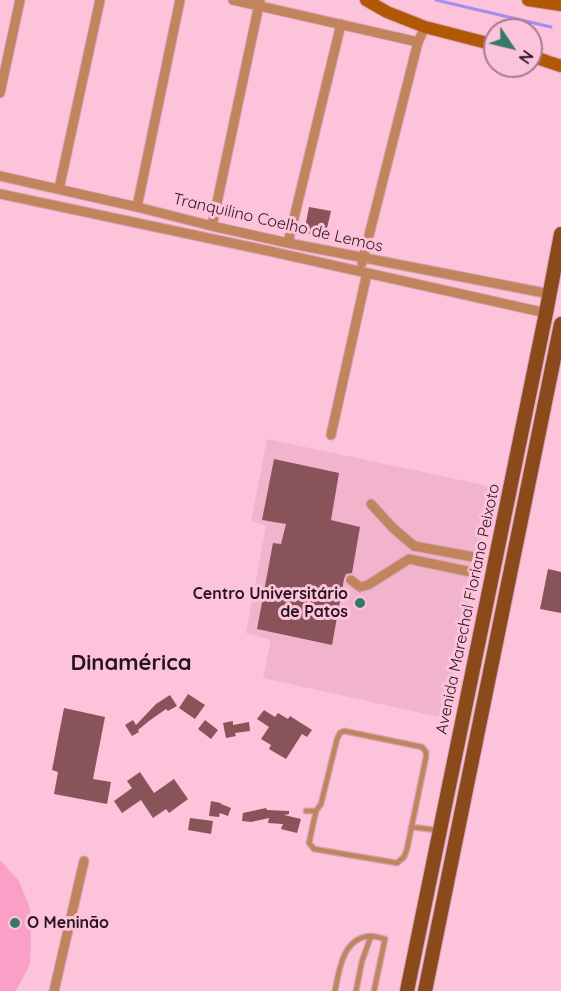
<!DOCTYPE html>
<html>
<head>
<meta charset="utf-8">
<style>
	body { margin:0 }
	#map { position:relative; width:561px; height:991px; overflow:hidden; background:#fcc3da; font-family:Quicksand,sans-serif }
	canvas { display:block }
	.north { position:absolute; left:483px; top:18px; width:60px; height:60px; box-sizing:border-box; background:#fcc3da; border:2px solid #a67d8e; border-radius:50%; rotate:125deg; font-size:16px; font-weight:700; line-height:24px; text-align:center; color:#26131b }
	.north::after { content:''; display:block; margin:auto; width:21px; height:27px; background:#387866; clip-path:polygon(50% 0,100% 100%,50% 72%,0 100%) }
</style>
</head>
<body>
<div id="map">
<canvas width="561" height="991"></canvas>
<div class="north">N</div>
</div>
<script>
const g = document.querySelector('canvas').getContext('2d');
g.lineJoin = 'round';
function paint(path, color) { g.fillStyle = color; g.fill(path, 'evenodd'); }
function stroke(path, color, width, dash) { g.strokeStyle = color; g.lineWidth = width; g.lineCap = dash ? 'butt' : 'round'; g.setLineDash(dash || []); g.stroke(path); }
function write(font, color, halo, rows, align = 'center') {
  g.font = font + ' Quicksand,sans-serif'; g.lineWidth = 6; g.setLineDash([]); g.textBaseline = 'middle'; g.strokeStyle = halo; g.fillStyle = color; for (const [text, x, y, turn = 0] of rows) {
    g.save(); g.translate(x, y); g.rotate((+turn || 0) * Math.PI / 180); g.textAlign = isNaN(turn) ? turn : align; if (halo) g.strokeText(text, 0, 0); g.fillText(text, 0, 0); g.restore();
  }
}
paint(new Path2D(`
	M267,439l236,50 -1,11 -13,3 -45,215 -181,-40 8,-38 -25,-7 20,-107 -15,-5z`), '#f2b4cd');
paint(new Path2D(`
	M0,860l19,21 11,27 1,30 -1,26 -14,27h-16z`), '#faa0c7');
stroke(new Path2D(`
	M436,0l115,27`), '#a38cf2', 3);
paint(new Path2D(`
	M309,207l22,4 -6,26 -21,-4z
	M274,459l65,14 -8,47 29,7 -8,46 -6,1 -2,5 -12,66 -75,-16 16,-86 8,1 5,-20 -24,-4z
	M548,569l13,3v41l-21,-4z
	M188,694l17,11 -10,14 -16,-11z
	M170,695l7,11 -9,5 -2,-2 -17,12 -11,9 1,2 -7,4 -7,-11 8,-5 3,5 20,-21z
	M64,708l41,9 -12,62 18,3 -4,22 -53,-10 4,-22 -6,-2z
	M264,710l11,7 3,-4 10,6 2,-3 22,14 -5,7 -5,-3 -16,25 -17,-10 2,-4 -10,-6 8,-12 -12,-8z
	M205,720l13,10 -7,9 -13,-10z
	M233,721v4l16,-3 1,9 -15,2 1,3 -10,2 -3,-15z
	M140,772l14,21 20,-14 14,20 -19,14 -3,-4 -13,9 -12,-18 -19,13 -8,-12 18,-13 -5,-7z
	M211,801l10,2v1l10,4 -3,8 -8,-3 -1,4 -10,-1z
	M266,808l1,2 22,1v3l-5,1 17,4 -4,14 -16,-4 2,-5 -15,-1 1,-5 -18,4 -9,-1 1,-8z
	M190,818l23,3 -2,13 -23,-4z`), '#885359');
const lane = new Path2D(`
	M306,811h10l5,-7 16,-65 3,-6 4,-2 78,16 4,5v5l-19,92 -3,8 -7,6 -83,-14 -5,-6 7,-32
	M411,827l26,3
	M335,991c4,-21 8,-54 36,-55 4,0 9,2 14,3l-11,52
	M356,991l6,-30 9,-25`);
const street = new Path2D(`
	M233,0l185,42
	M0,93l20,-93
	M0,176l137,31 75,19 76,17 262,51
	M59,189l41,-189
	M0,194l269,57 277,62
	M137,207l43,-207
	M212,226l48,-226
	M288,243l53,-219
	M362,263l56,-221 7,-15
	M331,435l36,-162
	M371,504l22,24 21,18 65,12
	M351,580l9,7 8,-2 41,-26 67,14
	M54,991l30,-130`);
const secondary = new Path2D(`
	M366,0l21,12 38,15 70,18
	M528,0l33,5
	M531,56l30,10`);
const primary = new Path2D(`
	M407,991l139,-678 15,-79
	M425,991l136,-667`);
stroke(lane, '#d5a3b8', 7);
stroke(street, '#d5a3b8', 11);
stroke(secondary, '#d5a3b8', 14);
stroke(primary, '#d5a3b8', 16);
stroke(lane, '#c1845d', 4.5);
stroke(street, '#c1845d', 9);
stroke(secondary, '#b25805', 12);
stroke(primary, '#8b4a1b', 14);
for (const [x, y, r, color] of [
	[360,603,6,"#387866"],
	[15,923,6,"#387866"]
]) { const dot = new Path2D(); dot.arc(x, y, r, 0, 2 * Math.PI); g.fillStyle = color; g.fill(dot); stroke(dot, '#fcc3da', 2); }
write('16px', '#26131b', '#fcc3da', [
	["Tranquilino Coelho de Lemos",278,223,13],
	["Avenida Marechal Floriano Peixoto",468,609,-78]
]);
write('bold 16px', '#26131b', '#fcc3da', [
	["Centro Universitário",348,594],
	["de Patos",348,612],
	["O Meninão",27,923,"left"]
], 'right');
write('bold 22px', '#26131b', '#fcc3da', [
	["Dinamérica",131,663]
]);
</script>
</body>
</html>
